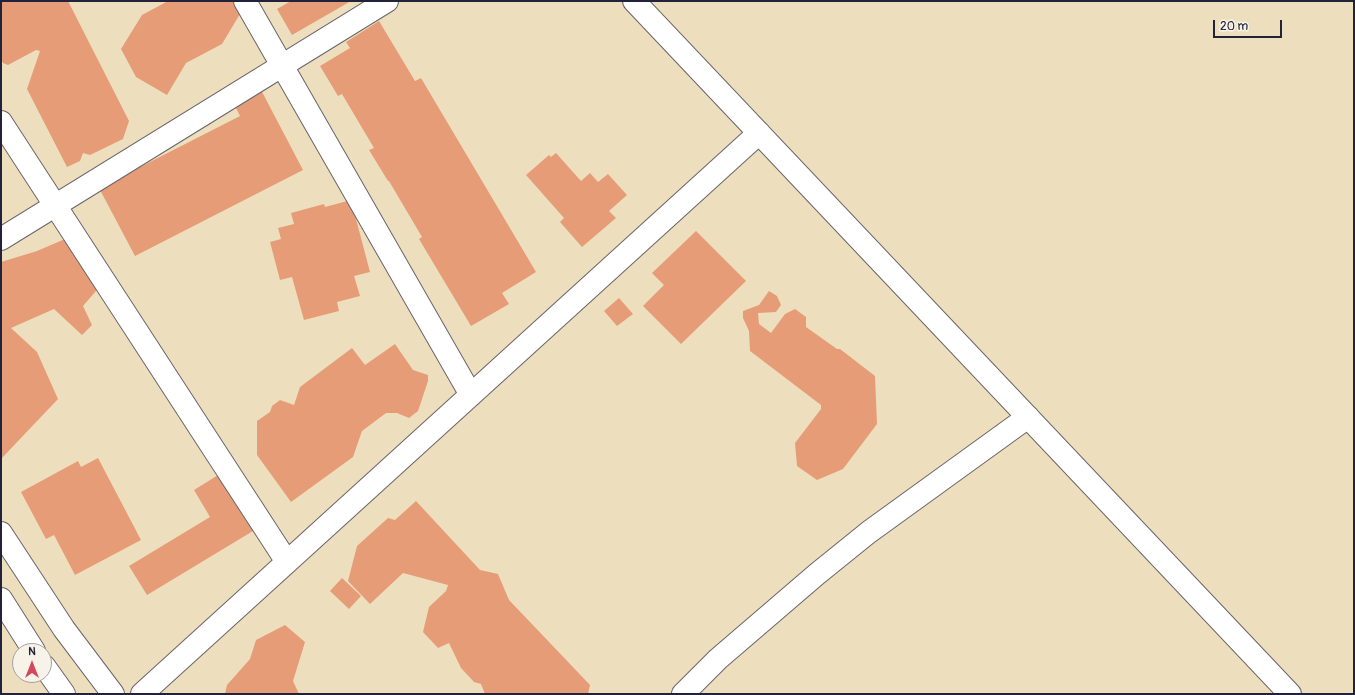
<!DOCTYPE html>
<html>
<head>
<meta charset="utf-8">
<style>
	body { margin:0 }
	#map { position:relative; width:1355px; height:695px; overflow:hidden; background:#eddfbd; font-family:Pangolin,sans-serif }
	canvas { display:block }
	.frame { position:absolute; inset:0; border:2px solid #22223b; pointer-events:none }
	.north { position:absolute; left:12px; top:643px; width:40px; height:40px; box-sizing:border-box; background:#f7f3e8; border:1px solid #a29fa3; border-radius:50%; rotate:0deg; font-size:11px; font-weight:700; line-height:16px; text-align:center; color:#22223b }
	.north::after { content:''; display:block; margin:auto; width:14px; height:18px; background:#d1495b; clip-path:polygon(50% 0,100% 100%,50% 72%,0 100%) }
	.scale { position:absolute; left:1213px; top:20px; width:69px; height:18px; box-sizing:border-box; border:2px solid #22223b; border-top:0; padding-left:5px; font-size:12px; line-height:14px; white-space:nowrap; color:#22223b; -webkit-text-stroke:3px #f7f3e8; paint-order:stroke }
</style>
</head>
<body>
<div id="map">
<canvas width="1355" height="695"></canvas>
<div class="frame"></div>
<div class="north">N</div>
<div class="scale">20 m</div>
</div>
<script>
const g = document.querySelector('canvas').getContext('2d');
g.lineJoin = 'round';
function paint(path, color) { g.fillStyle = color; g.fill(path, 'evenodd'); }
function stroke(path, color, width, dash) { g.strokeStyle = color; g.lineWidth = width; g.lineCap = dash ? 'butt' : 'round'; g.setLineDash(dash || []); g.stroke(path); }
paint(new Path2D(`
	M1,1h67l61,120 -6,18 -33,16 -7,-2 -3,8 -13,6 -40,-78 13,-38 -4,-1 -28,15 -5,-2 -2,-4z
	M168,1h65l7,13 -18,30 -36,19 -19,32 -31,-18 -15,-28 21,-34z
	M291,1h60l-59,34 -15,-26z
	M379,21l36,60 6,-3 115,194 -34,21 7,11 -38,22 -52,-87 3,-2 -33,-56h-1l-19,-31 5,-2 -32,-54 -4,2 -18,-30 30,-18 -4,-6z
	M260,88l43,82 -168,86 -36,-68 141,-72 -7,-14z
	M556,153l25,28 9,-8 8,9 10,-8 19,21 -18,16 7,7 -34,29 -22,-25 4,-4 -38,-43 23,-20 2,2z
	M351,200l19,72 -16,4 6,20 -23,6 2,9 -35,9 -12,-43 -12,3 -10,-38 11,-3 -3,-11 16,-4 -3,-11 33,-9 1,3z
	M696,231l50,50 -65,63 -38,-38 21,-21 -12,-12z
	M65,239l37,45 -19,22 9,19 -10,10 -28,-26 -43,19 26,24 21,47 -57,60v-197l36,-11z
	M769,291l8,5 4,9 -5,7 -18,1 1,11 12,9 14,-19 10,-5 11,8v10l31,22h3l35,27 2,48 -34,45 -26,11 -20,-14 -2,-23 26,-34v-4l-71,-54 -1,-20 -6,-13v-7l16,-6z
	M619,298l14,16 -16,12 -13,-15z
	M395,344l18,26 15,5v6l-10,30 -9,7 -12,-5h-11l-24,18 -9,26 -62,45 -34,-47v-34l13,-9 2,-6 8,-6 14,5 6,-18 52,-39 13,17z
	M98,458l43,82 -66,35 -21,-40 -8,4 -25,-47 57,-31 3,6z
	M223,472l35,56 -111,67 -18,-29 81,-49 -16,-27z
	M416,501l64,69 18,4 11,26 81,85 -2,9h-103l-4,-10 -7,-2 -13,-14 -12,-25 -11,5 -15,-16 6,-25 17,-16 2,-6 -45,-12 -33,31 -22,-23 9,-35 31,-28 7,2z
	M342,578l19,18 -12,13 -19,-18z
	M285,625l20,17 -12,39 6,13h-74l2,-9 23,-26 6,-19z`), '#e69c76');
const minor = new Path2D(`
	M245,1l226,394
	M1,122l286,440
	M1,239l386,-238
	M1,533l63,96 49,65
	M1,599l33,52
	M44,666l20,28
	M142,694l617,-561
	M683,694l35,-35 99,-85 52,-42 159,-115`);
const tertiary = new Path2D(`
	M634,1l656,693`);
stroke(minor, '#696468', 24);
stroke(tertiary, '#696468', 24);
stroke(minor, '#fff', 22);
stroke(tertiary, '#fff', 22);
</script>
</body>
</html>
